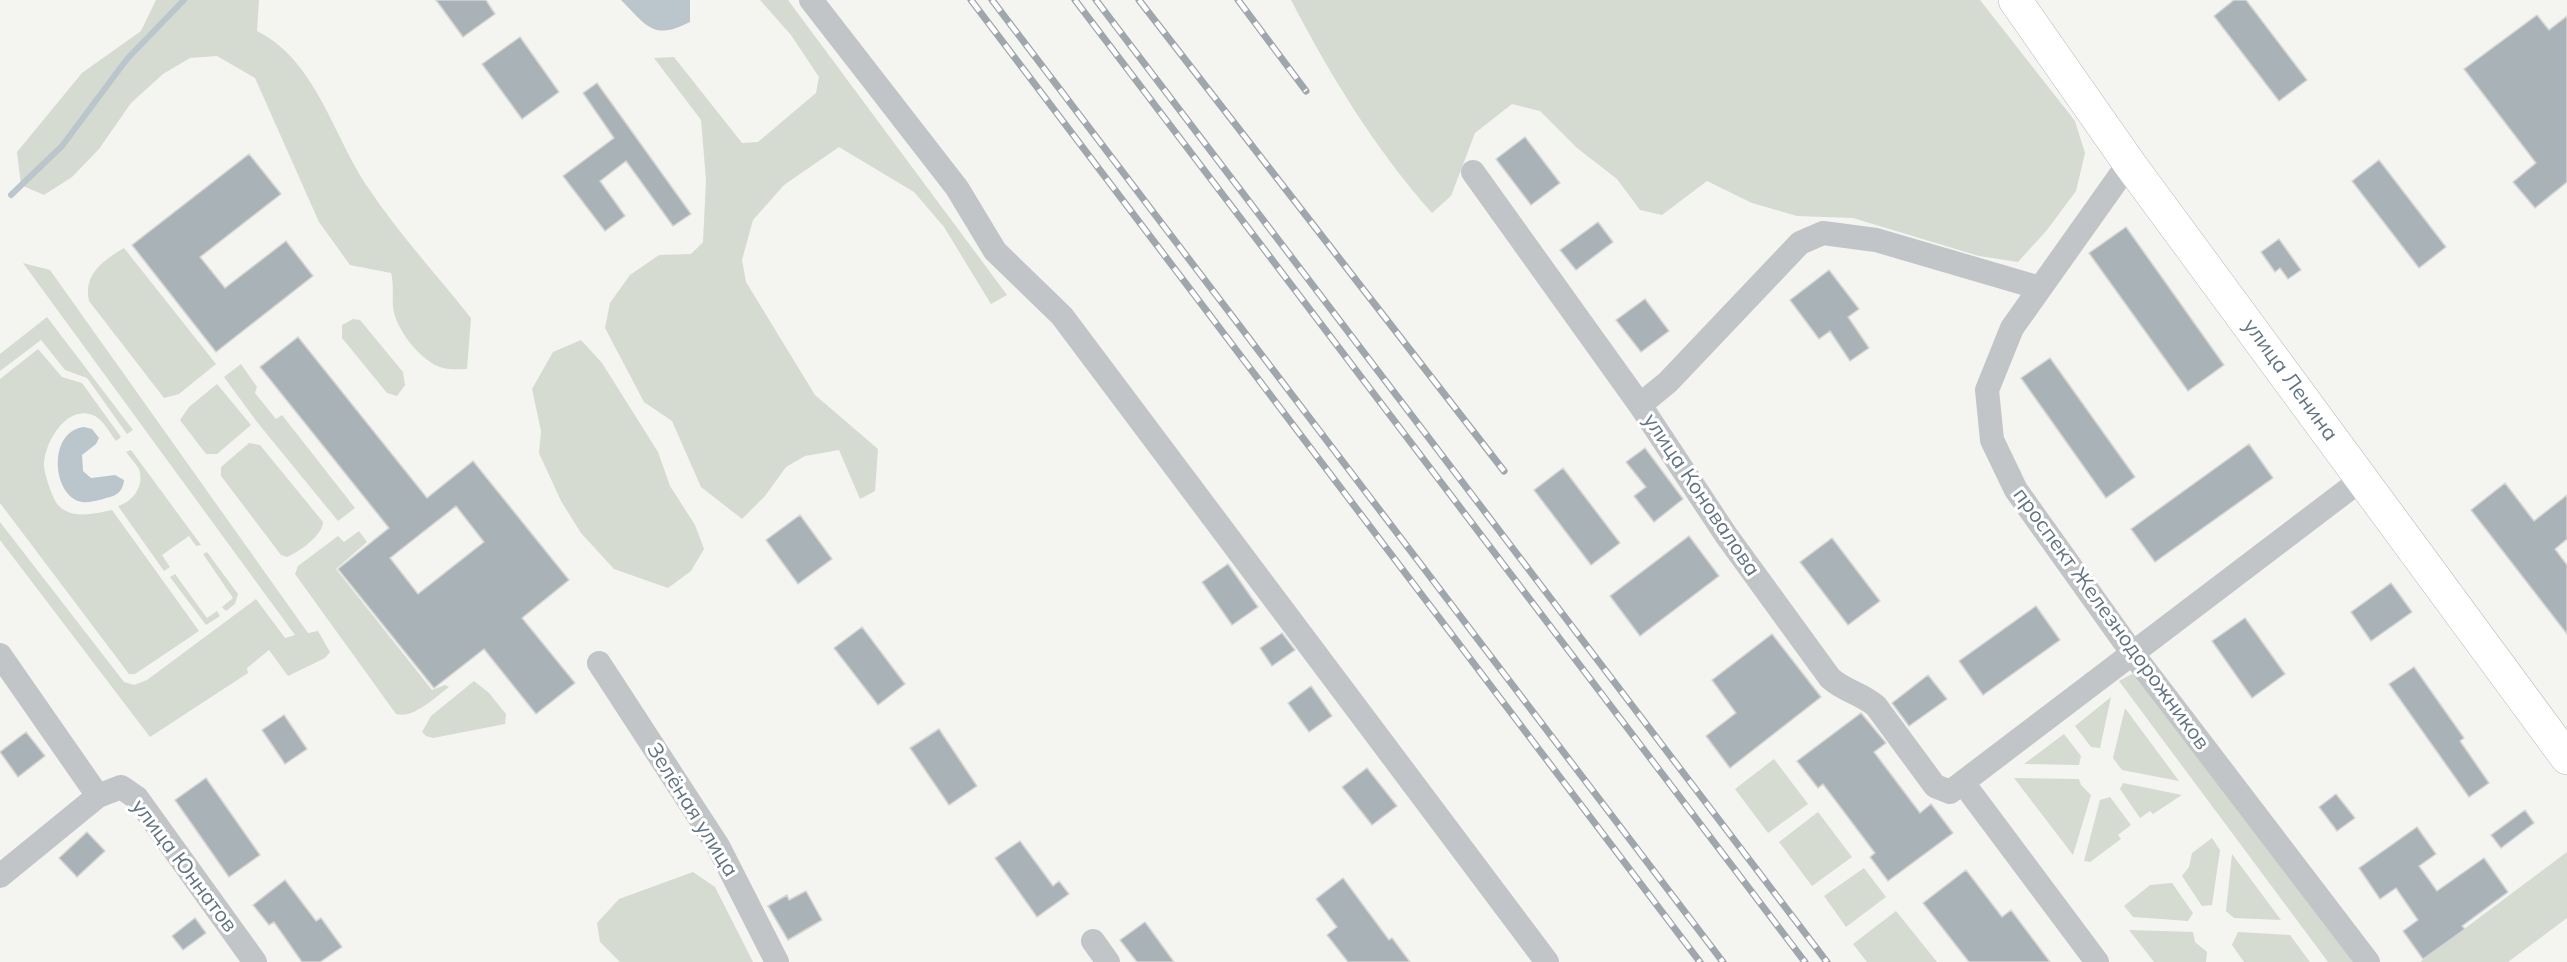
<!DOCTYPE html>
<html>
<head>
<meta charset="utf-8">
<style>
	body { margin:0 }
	canvas { display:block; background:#f4f4f0 }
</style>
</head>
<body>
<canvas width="2567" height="962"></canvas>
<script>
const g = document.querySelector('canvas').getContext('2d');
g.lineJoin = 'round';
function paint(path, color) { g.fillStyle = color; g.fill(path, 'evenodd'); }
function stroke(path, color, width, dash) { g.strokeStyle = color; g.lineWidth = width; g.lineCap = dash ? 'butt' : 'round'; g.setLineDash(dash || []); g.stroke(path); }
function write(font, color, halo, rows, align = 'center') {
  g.font = font + ' Mulish,sans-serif'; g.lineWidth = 6; g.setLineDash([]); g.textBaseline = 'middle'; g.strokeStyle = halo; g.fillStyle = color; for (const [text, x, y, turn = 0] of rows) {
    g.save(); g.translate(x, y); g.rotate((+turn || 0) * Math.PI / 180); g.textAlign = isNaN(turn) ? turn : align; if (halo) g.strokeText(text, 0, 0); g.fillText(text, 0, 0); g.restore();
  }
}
paint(new Path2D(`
	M156,0h103l-2,31c60,30 76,106 112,158 30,45 68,86 102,129l-4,51c-7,0 -17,1 -24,-1 -21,-5 -49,-40 -50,-62 -1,-12 1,-21 -2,-33l-41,-8 -31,-43 -64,-144 -38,-22 -27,2 -27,16 -32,29 -32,46 -27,28 -28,18 -23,-10 -4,-33 65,-79 59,-42z
	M760,0h28l219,295 -16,9 -47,-77 -30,-35 -75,-45 -55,38 -31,35 -11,40 4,22 69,113 63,54 -3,42 -15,8 -21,-49 -34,6 -19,11 -21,29 -23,23 -41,-32 -29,-66 -28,-19 -39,-74 5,-25 20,-28 29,-20 32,-1 12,-12 3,-62 -5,-60 -47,-62 20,-1 68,86 16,-1 58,-49 3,-16 -28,-42z
	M1291,0h689l95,121 10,32 -9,38 -29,39 -29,32 -39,-6 -126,-38 -56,-2 -45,-13 -45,-22 -45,34 -22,-5 -23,-31 -40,-31 -37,-37 -28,-7 -37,29 -24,63 -19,17c-57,-64 -102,-138 -141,-213z
	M124,248l92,116 -37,30 -15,4 -75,-97c-6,-27 15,-41 35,-53z
	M23,263l27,7 258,363 10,-2 12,21 -5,6 -37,18 -19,-26 -22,18 1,5 -98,64 -150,-197v-18l124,160 10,3 13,-5 109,-81 29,39 10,-3z
	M47,317l86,113 -6,4 -40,-56 -22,-8 -24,-30 -41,31v-17z
	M353,319l7,1 43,52 2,13 -8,11 -10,-3 -45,-55v-13z
	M581,340l21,23 56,89 12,34 25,39 9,24 -13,22 -23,17 -54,-19 -33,-36 -20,-32 -22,-48 2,-22 -9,-42 21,-37z
	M38,349l24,28 20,6 39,54 -5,4c-6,-8 -12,-20 -21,-25 -28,-14 -52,28 -51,51 1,7 4,16 6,22 4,10 6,17 16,22 14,7 31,2 46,-1l87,121 -64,43h-6l-6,-8 -123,-163v-124z
	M241,364l16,23 -2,6 21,26 6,-4 73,93 -17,13 -81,-99 -33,-45z
	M217,384l34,41 -34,29h-11l-26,-34 9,-13z
	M249,443l11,2 63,77c0,13 -24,30 -36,35l-6,-2 -60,-79v-9z
	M131,450l70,95 -5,1 -7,-10 -27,19 8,12 -6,4 -46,-65c14,-4 25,-18 22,-33 -1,-7 -10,-15 -14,-21z
	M359,531l8,11 -31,27 96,121 13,-5 4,2c-14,10 -35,32 -53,27l-101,-140 3,-8 40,-30 6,6z
	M207,552l31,42 -3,10 -9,7 -4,-4 11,-9 -30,-44z
	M175,574l32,44 10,-7 3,5 -14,9 -36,-48z
	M2132,674l12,4 213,284h-29l-209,-281z
	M474,681l15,12 17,21 -1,10 -72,14 -7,-2 -4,-4 9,-16z
	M2111,697l-11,51 -9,-1 -16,-21z
	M2125,708l54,73 -57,-11 -9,-12z
	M2064,734l17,22 -2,9 -55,-1z
	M1774,759l34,45 -40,29 -33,-44z
	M2014,778l65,1 2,6 10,10 -18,60z
	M2123,783l59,12 -29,19 -3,-3 -10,7 -20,-29z
	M2110,797l21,28 -13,10 3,4 -31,23 -6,-1 16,-61z
	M1818,812l34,45 -40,29 -33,-44z
	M2212,838l8,12 -8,55 -10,1 -20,-30 7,-9 3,-14z
	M2567,852v66l-59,44h-88z
	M2232,854l49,66 -47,-2 -8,-7z
	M1864,868l22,29 -40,30 -22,-31z
	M693,872l22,15 38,75h-133l-20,-20 -3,-19 22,-24z
	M2172,883l21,30 -5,8 -55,-4 -9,-11 26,-21z
	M1896,911l41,51h-70l-14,-18z
	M2129,930l64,2 2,10 12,10 -1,10h-52z
	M2238,932l52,3 20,27h-66l-12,-17z`), '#d5dbd1');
paint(new Path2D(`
	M621,0h69v22c-37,19 -43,4 -69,-22z
	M84,427l8,2 7,9 -3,6 -14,11 1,16 8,7 24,-3 9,5c-1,11 -7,16 -18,18 -7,2 -16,5 -24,4 -30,-5 -35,-71 2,-75z`), '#bac6cb');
stroke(new Path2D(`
	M11,195l51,-49 65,-87 57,-59`), '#bac6cb', 6);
const building = new Path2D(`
	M436,0h50l9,14 -32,23z
	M2234,0h12l61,80 -28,21 -65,-85z
	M2537,15l12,15 18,-14v166l-32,26 -22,-26 23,-19 -72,-94z
	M520,37l39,55 -37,27 -40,-55z
	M597,83l94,131 -18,12 -47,-65 -26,20 25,35 -20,15 -42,-55 51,-38 -31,-45z
	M1525,137l35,46 -29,22 -35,-46z
	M249,154l32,40 -81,63 25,31 61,-47 27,35 -97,76 -84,-107z
	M2379,160l67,87 -27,21 -67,-87z
	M1598,222l15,20 -37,28 -16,-20z
	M2126,227l98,138 -36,26 -99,-138z
	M2279,239l22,31 -13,9 -8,-11 -5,4 -14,-20z
	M1829,270l30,39 -11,8 21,31 -19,13 -20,-30 -11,8 -29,-39z
	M1645,299l24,32 -28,21 -25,-32z
	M298,337l129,161 46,-37 96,119 -47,38 53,65 -39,31 -52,-65 -50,39 -96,-119 51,-41 -129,-161zM456,506l28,36 -66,52 -28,-36z
	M2050,358l85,119 -29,21 -85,-120z
	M2249,444l24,34 -118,84 -24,-33z
	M1645,448l38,51 -29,23 -20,-26 12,-9 -20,-25z
	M1563,468l57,75 -29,22 -57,-75z
	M2505,483l29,38 33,-26v44l-12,10 12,16v69l-96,-124z
	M800,515l32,44 -34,25 -32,-44z
	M1689,536l30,40 -79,60 -30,-40z
	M1832,538l48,63 -32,24 -48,-63z
	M1228,564l30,43 -26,18 -30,-43z
	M2391,583l21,29 -41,29 -20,-29z
	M2036,606l24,34 -77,55 -24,-34z
	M2245,618l40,56 -33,24 -40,-57z
	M862,627l43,57 -27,21 -44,-57z
	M1282,633l13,17 -23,16 -12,-18z
	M1772,634l49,63 -91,71 -24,-32 30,-23 -24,-33z
	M2414,667l50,71 -4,3 29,42 -20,14 -80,-113z
	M1928,675l19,24 -38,27 -17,-23z
	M1311,686l21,30 -23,16 -21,-29z
	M1861,713l25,30 -12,9 46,61 11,-9 22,29 -65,48 -18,-24 5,-4 -52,-69 -5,4 -21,-27z
	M284,715l23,34 -22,15 -23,-34z
	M939,729l38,57 -28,19 -39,-57z
	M26,732l19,24 -27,21 -18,-25z
	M1367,768l30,38 -25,19 -30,-38z
	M206,778l54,77 -31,22 -54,-77z
	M2336,794l19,24 -18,13 -18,-24z
	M2525,810l9,13 -33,25 -10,-13z
	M2417,827l19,27 -17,12 18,25 47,-33 24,34 -46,34 3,3 -42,30 -20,-28 15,-11 -22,-32 -16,11 -21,-31z
	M87,832l18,19 -28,26 -18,-19z
	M1020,841l33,45 6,-5 10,13 -32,23 -42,-59z
	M1966,870l36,47 9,-7 39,52h-81l-46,-59z
	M1343,878l46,62 3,-2 18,24h-62l-21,-27 10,-8 -21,-28z
	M285,880l31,41 5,-3 21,29 -22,15h-18l-28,-40 -5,3 -16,-20z
	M806,891l16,29 -34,20 -20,-34 19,-11 2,5z
	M195,918l11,15 -23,17 -11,-14z
	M1145,922l29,40h-37l-17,-22z`);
paint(building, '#a9b2b7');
stroke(building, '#d5d5d3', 1.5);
const secondary = new Path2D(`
	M2015,0l114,163 438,595`);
stroke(secondary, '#b3b9bd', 34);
stroke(new Path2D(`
	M811,0l146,188 38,63 67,65 485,646
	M2129,163l-117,165 -25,62 5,50 24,50 120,168 232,304
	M1473,172l167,233 86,130 104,143c14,13 31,15 46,28l59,80 15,6 412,-313
	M1640,405l28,-23 132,-139 23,-10 53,7 164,48
	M0,655l98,141 23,-9 16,11 118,164
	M599,663l119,183 59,116
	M1964,784l133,178
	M0,876l98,-80
	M1093,941l15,21`), '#c1c5c8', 24);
stroke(secondary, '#fff', 33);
const rail = new Path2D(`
	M971,0l729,962
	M992,0l731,962
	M1075,0l730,962
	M1096,0l731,962
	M1139,0l365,471
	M1238,0l68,91`);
stroke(rail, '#9fa6ac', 7);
stroke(rail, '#fff', 4.5, [14]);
write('21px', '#627482', '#fff', [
	["улица Ленина",2290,380,54],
	["улица Коновалова",1701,495,56],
	["проспект Железнодорожников",2111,619,54],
	["Зелёная улица",692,810,58],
	["улица Юннатов",184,866,53]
]);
</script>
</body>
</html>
